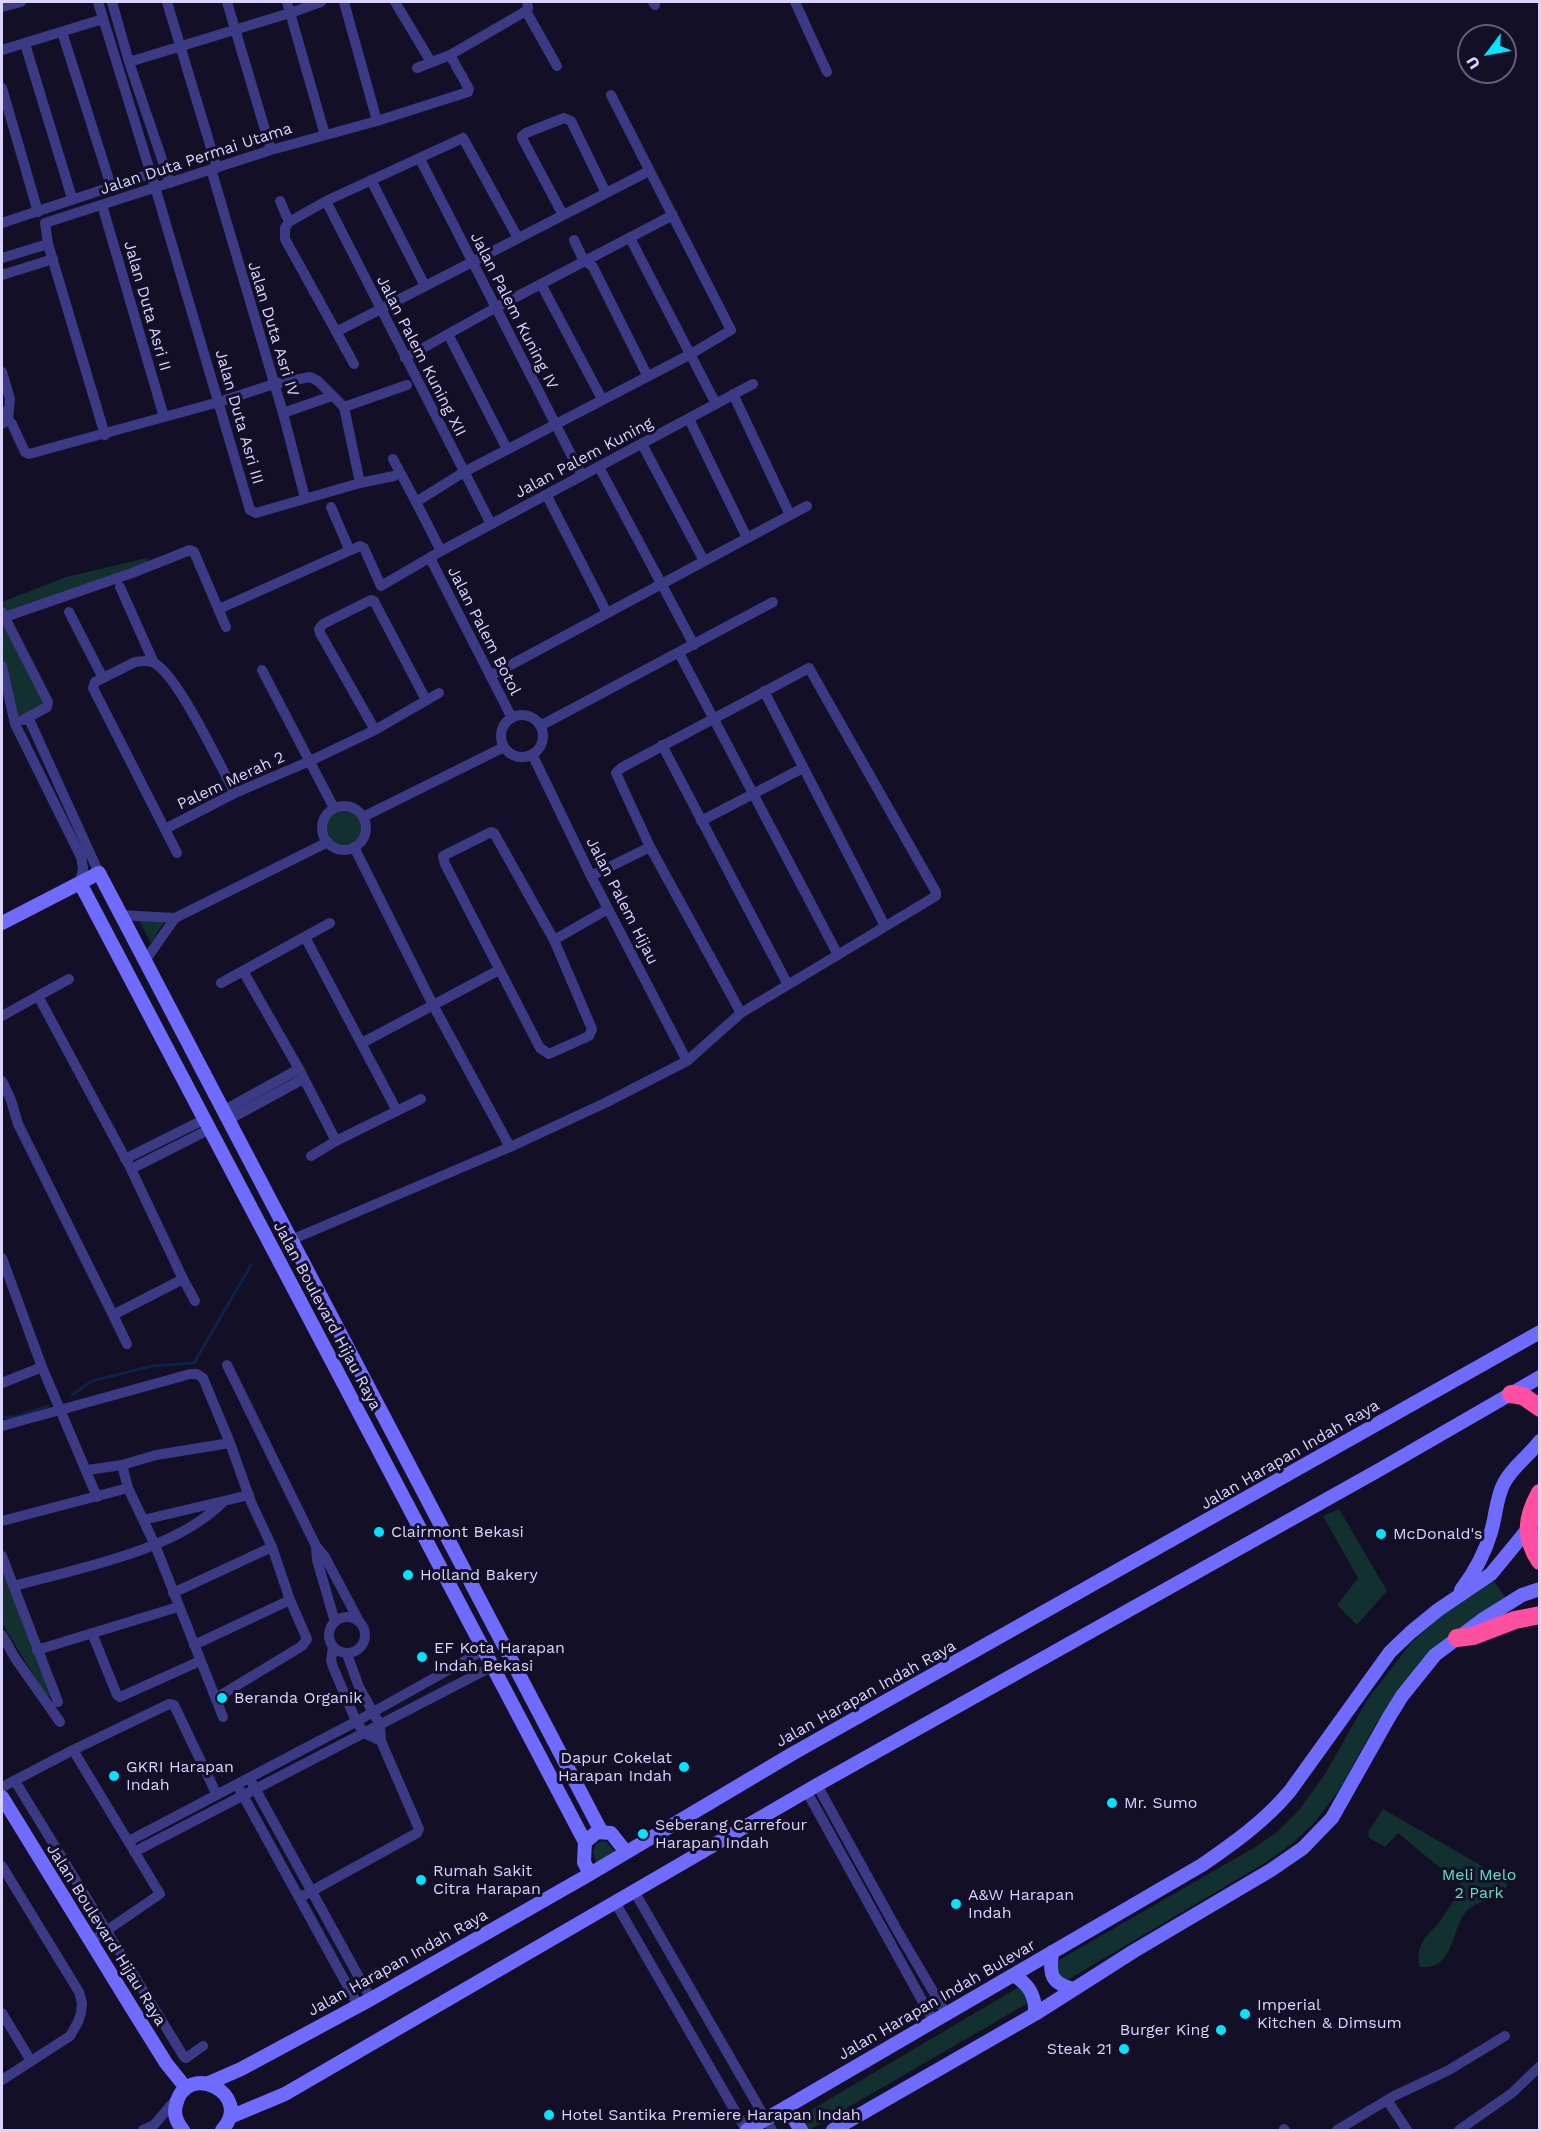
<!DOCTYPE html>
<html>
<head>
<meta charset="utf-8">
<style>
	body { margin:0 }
	#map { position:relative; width:1541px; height:2132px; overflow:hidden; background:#130f26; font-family:"Work Sans",sans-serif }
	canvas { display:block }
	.frame { position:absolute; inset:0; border:3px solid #d9d4ff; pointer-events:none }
	.north { position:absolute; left:1457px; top:24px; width:60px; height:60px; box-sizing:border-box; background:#130f26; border:2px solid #625e7d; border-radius:50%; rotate:238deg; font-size:16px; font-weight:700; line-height:24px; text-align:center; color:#d9d4ff }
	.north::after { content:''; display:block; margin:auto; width:21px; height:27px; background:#00e5ff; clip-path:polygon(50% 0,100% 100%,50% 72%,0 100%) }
</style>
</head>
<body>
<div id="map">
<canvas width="1541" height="2132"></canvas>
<div class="frame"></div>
<div class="north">U</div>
</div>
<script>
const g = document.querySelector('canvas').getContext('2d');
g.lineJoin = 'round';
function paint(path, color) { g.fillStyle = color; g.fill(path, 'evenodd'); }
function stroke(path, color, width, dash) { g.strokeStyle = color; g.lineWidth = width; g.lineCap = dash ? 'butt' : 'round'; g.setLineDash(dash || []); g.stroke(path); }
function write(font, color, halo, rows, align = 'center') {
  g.font = font + ' "Work Sans",sans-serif'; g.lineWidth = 6; g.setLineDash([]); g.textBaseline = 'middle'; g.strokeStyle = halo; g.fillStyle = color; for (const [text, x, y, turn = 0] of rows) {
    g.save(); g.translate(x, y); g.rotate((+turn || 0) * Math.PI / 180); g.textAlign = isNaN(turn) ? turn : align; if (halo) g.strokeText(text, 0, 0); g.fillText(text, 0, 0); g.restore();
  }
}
paint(new Path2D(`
	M147,558l3,8 -146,51 44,85 -33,22 -13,-61v-61l64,-25z
	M322 828a22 22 0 1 1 44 0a22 22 0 1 1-44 0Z
	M139,921l25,1 -13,21z
	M1339,1509l48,82 -30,34 -20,-20 21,-27 -35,-62z
	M2,1566l50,127 -2,3h-4l-44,-73z
	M1492,1579l13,18 -54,38 -31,28 -45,62 -35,64 -26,34 -20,19 -26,19 -204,121 -8,-16 3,-6 193,-111 25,-17 22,-22 26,-36 42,-74 44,-57 25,-23z
	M1383,1809l125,72 -4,15c-13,4 -31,6 -39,17 -14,17 -11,58 -45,54 -6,-25 9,-31 22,-49 7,-10 14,-21 20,-32l-64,-53 -13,14 -16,-9 -1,-6z
	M602,1841l5,1 8,10 -19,11 -3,-11 3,-8z
	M1019,1987l7,8 2,8 -219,127 -7,-5 -3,-8z`), '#12302f');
stroke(new Path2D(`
	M72,1395l20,-14 60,-15 42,-3 57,-98
	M2,1417h13l33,-11`), '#0c2248', 3);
stroke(new Path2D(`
	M98,2l60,195 92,313 6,3 104,-30 34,-7
	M112,2l17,60 41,121
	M167,2l50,166
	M227,2l44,148
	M287,2l38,133
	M344,2l33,119
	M395,2l36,60
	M653,2l2,3
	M795,2l32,70
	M2,7l19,-5
	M526,11l31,55
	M62,32l49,154
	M25,44l47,154
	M2,50l101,-31
	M129,62l161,-49 31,-11
	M417,68l33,-13 76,-44 2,-3 -1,-6
	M2,88l36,124
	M420,159l162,317
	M211,169l72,244 22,85
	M371,180l54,106
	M280,201l9,21
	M326,201l165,323
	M102,205l62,212
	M563,215l-41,-77v-2l4,-3 38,-15 7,3 35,72
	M2,223l148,-49
	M630,238l86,166
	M574,240l9,19 10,8 54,108
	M2,258l46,-14
	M2,275l51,-16
	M541,284l61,115
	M336,332l313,-161
	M448,334l59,115
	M405,358l90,-50 178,-93
	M354,364l-69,-125v-11l4,-6 37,-21 137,-63 55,100
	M2,372l8,27 -2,20 -6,5
	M733,394l57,121
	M344,407l63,-22
	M2,412l10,12 13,28 4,2 190,-52 55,-18 36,-7 8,4 26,26 16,76
	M283,413l49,-17
	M689,419l58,119
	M105,435l-57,-191 -3,-21 226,-73 106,-29 91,-29 1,-3 -19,-34
	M642,444l62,117
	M393,459l23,43
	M599,467l95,178
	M547,496l60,117
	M331,507l18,42
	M441,551l-25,-49 48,-30 227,-118 40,-24 -120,-235
	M430,558l82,160
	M120,587l34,76
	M219,609l141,-63 4,2 17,38 60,-35 312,-167
	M2,612l46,90 -1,5 -24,13
	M69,612l34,66
	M2,618l130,-45 58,-23 4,2 32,75
	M679,653l159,302
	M2,666l13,58 66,133 2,11 -3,15
	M262,670l72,138
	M490,676l317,-170
	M764,691l121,235
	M501 736a21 21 0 1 1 42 0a21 21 0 1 1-42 0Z
	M28,717l71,156
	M540,726l233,-124
	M375,730l-55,-97 -1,-4 4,-5 48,-24 3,1 52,99
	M662,745l125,238
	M532,754l59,122 96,185
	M322 828a22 22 0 1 1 44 0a22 22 0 1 1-44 0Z
	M363,817l141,-70
	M701,821l102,-53
	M165,829l70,-36 75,-32 65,-31 64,-37
	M491,832l3,1 60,107 38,89 -3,7 -40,18 -9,-6 -95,-184 -2,-8z
	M354,847l79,158 77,142
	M177,853l-84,-165 2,-6 40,-20c6,-1 13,-2 19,1 24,12 66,103 81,130
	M591,876l59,-29
	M120,915l55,3
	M305,937l92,174
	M554,940l54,-31
	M145,961l30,-43 153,-76
	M243,971l56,98 37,72
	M221,983l109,-60
	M38,996l31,-17
	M2,1016l36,-20 93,173 52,110 -70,36 -95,-191 -7,-24 -9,-19
	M362,1043l137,-73
	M223,1111l76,-42
	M228,1120l75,-41
	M311,1156l25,-15 85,-42
	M125,1159l80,-40
	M131,1169l79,-40
	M291,1240l219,-93 95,-44 82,-42 54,-48 195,-117v-4l-127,-224 -188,100 -5,5 34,74 91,166
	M2,1258l40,109 55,130
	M183,1279l12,22
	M113,1315l14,29
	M227,1365l89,181 9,11 34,64
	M2,1383l40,-16
	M2,1426l188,-52h7l6,4 27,65 21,59 21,45 18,53 17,39 -5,7 -86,52
	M122,1465l6,23
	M87,1470l35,-5 34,-10 74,-12
	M143,1520l106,-25
	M2,1521l126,-33 27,57 68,172
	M316,1546l1,14 18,62
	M2,1556l56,146
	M14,1586c65,-18 162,-35 210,-85
	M173,1593l99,-46
	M329 1635a18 18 0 1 1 36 0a18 18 0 1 1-36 0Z
	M92,1633l25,62 3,2 80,-36
	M2,1635l13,23 45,64
	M194,1645l96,-45
	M333,1647l-2,13 2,7 23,54 8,12 17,8
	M37,1650l141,-43
	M73,1750l96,-46 5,1 43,90
	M15,1781l169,276 2,1 17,-12
	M252,1783l119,216
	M817,1785l80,145 50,85
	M2,1787l71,-37 87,144 -70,48
	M240,1790l118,215
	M807,1792l127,230
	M129,1841l230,-121 125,-70
	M134,1852l359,-186
	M2,1866l77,126 3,11 -1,10 -3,9 -8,14 -68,44
	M634,1891l138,239
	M299,1898l118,-65 2,-4 -38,-88 -1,-16 -21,-38 -12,-33
	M615,1902l131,228
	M2,2013l29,48
	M1387,2100l20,30
	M1284,2129l1,1
	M143,2130l11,-5 23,-27
	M1337,2130l57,-34 55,-26 56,-34
	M1459,2130l53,-37 28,-27`), '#3d3a85', 10);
stroke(new Path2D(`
	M80,883l505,959
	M2,923l97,-50 502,958
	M1461,1590c13,-17 24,-37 30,-58 5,-16 5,-34 13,-49 9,-17 25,-27 36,-42
	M2,1797l131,213 33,53 20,25
	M590,1874l-6,-12 1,-20 12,-10 14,1 15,19
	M1052,1952c-3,23 -1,32 23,37
	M1013,1975c16,9 23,21 22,39
	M209,2083l32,-14 130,-70 219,-125 202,-120 748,-422
	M786,2107l15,23
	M230,2117l55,-23 532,-309 562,-315 161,-93
	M183,2130c-6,-7 -10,-15 -7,-25 10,-46 79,-10 46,25
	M747,2130l455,-265c32,-22 63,-44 88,-74l100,-139 21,-20 27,-22 53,-36 37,-45
	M833,2130l202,-116 99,-63 137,-81 32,-22 29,-30 57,-101 13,-21 33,-41 47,-35 40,-25 18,-6`), '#6f6bff', 14);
stroke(new Path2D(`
	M1511,1394l12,2 17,12
	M1540,1493c-14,25 -16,44 0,68
	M1457,1638l16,-2 42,-16 25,-5`), '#ff4fa3', 18);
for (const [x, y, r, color] of [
	[379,1532,6,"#00e5ff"],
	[1381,1534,6,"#00e5ff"],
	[408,1575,6,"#00e5ff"],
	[422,1657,6,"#00e5ff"],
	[222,1698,6,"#00e5ff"],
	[684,1767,6,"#00e5ff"],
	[114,1776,6,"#00e5ff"],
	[1112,1803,6,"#00e5ff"],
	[643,1834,6,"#00e5ff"],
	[421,1880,6,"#00e5ff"],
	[956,1904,6,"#00e5ff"],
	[1245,2014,6,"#00e5ff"],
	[1221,2030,6,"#00e5ff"],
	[1124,2049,6,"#00e5ff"],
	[549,2115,6,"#00e5ff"]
]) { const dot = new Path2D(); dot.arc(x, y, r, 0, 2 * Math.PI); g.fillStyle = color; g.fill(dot); stroke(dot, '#130f26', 2); }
write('16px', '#d9d4ff', '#130f26', [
	["Jalan Duta Permai Utama",196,159,-18],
	["Jalan Duta Asri II",147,306,74],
	["Jalan Palem Kuning IV",514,311,63],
	["Jalan Duta Asri IV",273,329,73],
	["Jalan Palem Kuning XII",421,356,63],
	["Jalan Duta Asri III",239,417,74],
	["Jalan Palem Kuning",584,458,-28],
	["Jalan Palem Botol",484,631,63],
	["Palem Merah 2",231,781,-25],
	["Jalan Palem Hijau",622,901,63],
	["Jalan Boulevard Hijau Raya",327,1316,62],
	["Jalan Harapan Indah Raya",1290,1455,-30],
	["Jalan Harapan Indah Raya",866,1694,-29],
	["Jalan Boulevard Hijau Raya",106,1935,58],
	["Jalan Harapan Indah Raya",398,1963,-29],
	["Jalan Harapan Indah Bulevar",937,2000,-30]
]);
write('16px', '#d9d4ff', '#130f26', [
	["Clairmont Bekasi",391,1532],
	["McDonald's",1393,1534],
	["Holland Bakery",420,1575],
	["EF Kota Harapan",434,1648],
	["Indah Bekasi",434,1666],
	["Beranda Organik",234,1698],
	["Dapur Cokelat",672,1758,"right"],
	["Harapan Indah",672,1776,"right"],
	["GKRI Harapan",126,1767],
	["Indah",126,1785],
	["Mr. Sumo",1124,1803],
	["Seberang Carrefour",655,1825],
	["Harapan Indah",655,1843],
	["Rumah Sakit",433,1871],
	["Citra Harapan",433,1889],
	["A&W Harapan",968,1895],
	["Indah",968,1913],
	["Imperial",1257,2005],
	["Kitchen & Dimsum",1257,2023],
	["Burger King",1209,2030,"right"],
	["Steak 21",1112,2049,"right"],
	["Hotel Santika Premiere Harapan Indah",561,2115]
], 'left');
write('16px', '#5fe0c0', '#130f26', [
	["Meli Melo",1479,1875],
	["2 Park",1479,1893]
]);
</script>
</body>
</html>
